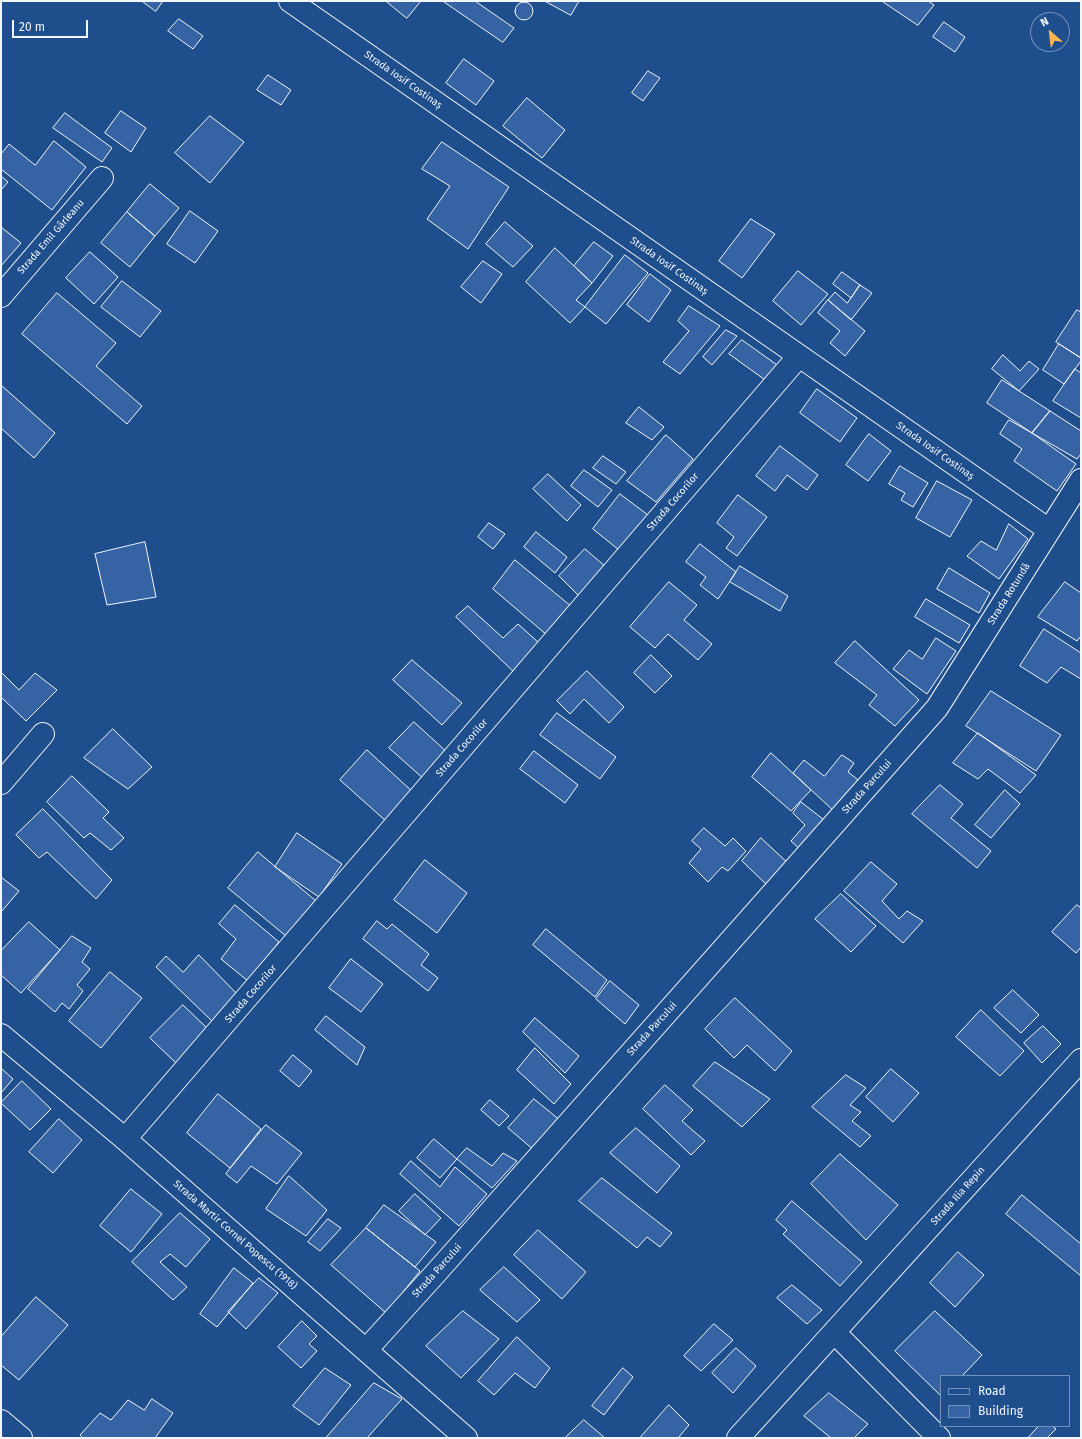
<!DOCTYPE html>
<html>
<head>
<meta charset="utf-8">
<style>
	body { margin:0 }
	#map { position:relative; width:1082px; height:1439px; overflow:hidden; background:#1f4e8c; font-family:"Fira Sans",sans-serif }
	canvas { display:block }
	.frame { position:absolute; inset:0; border:2px solid #f2f6ff; pointer-events:none }
	.legend { position:absolute; left:940px; top:1375px; width:130px; height:52px; box-sizing:border-box; background:#1f4e8c; border:1px solid #7391ba; margin:0; padding:5px 7px; list-style:none; font-size:12px; color:#f2f6ff }
	.legend li { display:flex; align-items:center; gap:8px; height:20px }
	.legend b { width:20px; border:1px solid #7391ba }
	.north { position:absolute; left:1030px; top:12px; width:40px; height:40px; box-sizing:border-box; background:#1f4e8c; border:1px solid #7391ba; border-radius:50%; rotate:332deg; font-size:11px; font-weight:700; line-height:16px; text-align:center; color:#f2f6ff }
	.north::after { content:''; display:block; margin:auto; width:14px; height:18px; background:#ffb74d; clip-path:polygon(50% 0,100% 100%,50% 72%,0 100%) }
	.scale { position:absolute; left:12px; top:20px; width:76px; height:18px; box-sizing:border-box; border:2px solid #f2f6ff; border-top:0; padding-left:5px; font-size:12px; line-height:14px; white-space:nowrap; color:#f2f6ff; -webkit-text-stroke:3px #1f4e8c; paint-order:stroke }
</style>
</head>
<body>
<div id="map">
<canvas width="1082" height="1439"></canvas>
<div class="frame"></div>
<ul class="legend">
<li><b style="height:5px;background:#1f4e8c"></b>Road</li>
<li><b style="height:11px;background:#3563a3"></b>Building</li>
</ul>
<div class="north">N</div>
<div class="scale">20 m</div>
</div>
<script>
const g = document.querySelector('canvas').getContext('2d');
g.lineJoin = 'round';
function paint(path, color) { g.fillStyle = color; g.fill(path, 'evenodd'); }
function stroke(path, color, width, dash) { g.strokeStyle = color; g.lineWidth = width; g.lineCap = dash ? 'butt' : 'round'; g.setLineDash(dash || []); g.stroke(path); }
function write(font, color, halo, rows, align = 'center') {
  g.font = font + ' "Fira Sans",sans-serif'; g.lineWidth = 3; g.setLineDash([]); g.textBaseline = 'middle'; g.strokeStyle = halo; g.fillStyle = color; for (const [text, x, y, turn = 0] of rows) {
    g.save(); g.translate(x, y); g.rotate((+turn || 0) * Math.PI / 180); g.textAlign = isNaN(turn) ? turn : align; if (halo) g.strokeText(text, 0, 0); g.fillText(text, 0, 0); g.restore();
  }
}
const building = new Path2D(`
	M142,1h21l-7,10z
	M386,1h35l-14,17z
	M443,1h32l39,27 -11,14z
	M545,1h34l-8,14z
	M882,1h46l6,4 -16,20z
	M515 11a9 9 0 1 1 18 0a9 9 0 1 1-18 0Z
	M179,19l24,17 -10,13 -25,-18z
	M944,22l21,15 -10,15 -22,-15z
	M464,59l30,22 -18,24 -30,-22z
	M648,71l12,7 -17,23 -11,-8z
	M268,75l23,15 -10,15 -24,-15z
	M527,98l38,32 -23,28 -39,-32z
	M121,111l25,17 -15,24 -26,-19z
	M65,113l47,35 -10,14 -49,-34z
	M210,116l34,26 -34,41 -35,-30z
	M54,141l32,26 -34,43 -51,-41v-15l8,-10 26,21z
	M442,142l67,45 -41,62 -41,-30 23,-33 -28,-17z
	M1,176l7,6 -7,8z
	M150,184l29,24 -24,28 -28,-24z
	M190,211l28,20 -23,32 -28,-19z
	M127,212l28,24 -25,31 -29,-24z
	M751,219l24,15 -33,44 -23,-17z
	M505,222l28,24 -20,21 -27,-23z
	M1,227l20,16 -20,23z
	M594,242l19,14 -21,27 -18,-17z
	M555,248l37,35 -16,17 9,7 -15,16 -44,-41z
	M90,252l28,25 -24,27 -28,-26z
	M625,255l23,18 -42,51 -21,-17z
	M483,261l19,13 -21,29 -20,-16z
	M798,271l30,23 -27,31 -28,-24z
	M842,272l18,13 -9,13 -18,-14z
	M650,274l21,16 -22,32 -22,-17z
	M122,281l39,30 -21,26 -39,-30z
	M860,285l12,8 -21,27 -23,-20 7,-8 12,11z
	M57,293l59,50 -20,23 46,40 -15,18 -105,-90z
	M828,300l37,31 -20,25 -15,-13 10,-12 -22,-18z
	M689,306l31,20 -40,48 -17,-12 26,-31 -11,-10z
	M1077,310l4,2v46l-25,-16z
	M726,330l11,6 -25,29 -9,-8z
	M742,340l38,27 -12,15 -39,-28z
	M1059,344l22,14v3l-17,23 -21,-14z
	M1003,355l17,16 9,-10 10,8 -20,22 -27,-22z
	M1075,369l6,4v45l-28,-17z
	M1002,380l48,31 -18,22 -45,-30z
	M2,386l53,47 -21,25 -33,-30v-41z
	M817,389l40,29 -17,24 -40,-29z
	M639,407l25,20 -12,13 -26,-17z
	M1050,411l31,20v23l-4,5 -45,-26z
	M1009,420l23,13 44,31 -19,27 -43,-30 8,-12 -22,-15z
	M869,434l22,17 -23,30 -22,-16z
	M666,435l27,24 -37,43 -29,-21z
	M780,446l38,29 -11,15 -20,-15 -12,16 -19,-15z
	M603,456l23,16 -10,12 -23,-16z
	M900,466l28,17 -15,24 -12,-7 4,-7 -16,-9z
	M584,470l28,20 -14,17 -27,-21z
	M548,474l33,31 -14,16 -34,-32z
	M937,481l35,19 -22,37 -34,-19z
	M620,494l32,24 -28,36 -31,-25z
	M738,495l29,22 -30,39 -11,-8 8,-11 -17,-14z
	M489,523l16,11 -12,15 -15,-12z
	M1009,524l19,15 -29,40 -32,-23 14,-15 15,9z
	M536,532l31,25 -12,16 -31,-26z
	M145,542l11,55 -49,8 -12,-51z
	M700,544l36,28 -18,27 -18,-14 6,-8 -20,-15z
	M585,549l21,18 -26,30 -21,-21z
	M515,560l57,47 -24,29 -55,-47z
	M740,566l48,30 -8,15 -50,-29z
	M949,568l41,25 -11,20 -42,-24z
	M669,582l28,23 -13,15 28,24 -14,16 -30,-26 -13,14 -25,-21z
	M1065,582l16,11v43l-4,5 -39,-24z
	M926,599l44,26 -11,18 -44,-26z
	M468,606l35,32 15,-14 21,19 -25,29 -58,-55z
	M1044,629l37,24v26l-20,-12 -14,16 -27,-17z
	M936,638l20,13 -29,43 -34,-25 16,-19 13,9z
	M855,641l64,59 -24,26 -26,-21 8,-10 -42,-32z
	M651,655l21,21 -17,17 -21,-20z
	M412,660l50,43 -20,22 -49,-45z
	M587,671l37,36 -15,16 -25,-24 -14,15 -13,-13z
	M1,672l18,18 16,-17 22,17 -31,31 -25,-24z
	M991,691l70,44 -25,36 -70,-45z
	M557,713l59,44 -16,22 -60,-44z
	M414,722l35,32 -24,26 -36,-32z
	M113,729l39,38 -24,22 -44,-31z
	M978,733l58,42 -16,18 -32,-24 -10,10 -25,-16z
	M367,750l47,43 -27,29 -47,-42z
	M534,751l44,34 -13,18 -45,-34z
	M771,753l40,37 -20,21 -39,-34z
	M842,755l12,8 -6,9 14,11 -25,31 -44,-41 11,-13 20,16z
	M72,776l37,36 -6,6 21,20 -13,12 -21,-17 -6,5 -37,-36z
	M940,785l23,19 -12,14 40,33 -14,17 -65,-54z
	M1005,790l15,14 -29,34 -16,-13z
	M801,802l27,21 -26,28 -11,-10 14,-16 -12,-12z
	M43,809l69,71 -16,19 -49,-47 -8,6 -23,-23z
	M704,828l21,18 8,-8 13,13 -18,20 -6,-4 -14,15 -19,-19 12,-14 -9,-8z
	M297,833l45,31 -23,33 -44,-30z
	M761,838l29,27 -22,21 -26,-25z
	M258,852l58,49 -30,35 -58,-48z
	M425,860l42,33 -30,40 -43,-33z
	M871,862l26,22 -15,17 17,18 8,-8 16,10 -20,22 -59,-52z
	M1,877l18,14 -18,21z
	M841,894l35,32 -25,26 -36,-33z
	M235,905l44,37 -31,39 -27,-22 15,-20 -17,-15z
	M1077,905l4,3v39l-5,6 -24,-21z
	M377,921l10,8 5,-5 37,30 -8,11 17,13 -10,13 -65,-52z
	M29,922l31,28 -39,43 -20,-18v-24z
	M546,929l61,51 -12,17 -62,-52z
	M72,936l19,12 -9,14 8,7 -13,16 6,6 -14,18 -7,-6 -7,9 -27,-23z
	M199,955l39,40 -24,28 -58,-56 10,-11 17,16z
	M351,959l32,25 -22,28 -32,-24z
	M110,972l32,26 -41,50 -32,-27z
	M610,981l29,24 -14,19 -29,-25z
	M1013,990l26,25 -18,18 -27,-25z
	M735,998l57,53 -17,20 -28,-26 -13,13 -29,-29z
	M183,1005l27,26 -33,33 -27,-26z
	M981,1010l43,41 -24,25 -44,-39z
	M326,1016l39,31 -8,18 -42,-35z
	M535,1018l44,38 -14,17 -42,-41z
	M1043,1026l18,18 -19,19 -18,-20z
	M535,1048l36,36 -17,20 -37,-34z
	M293,1055l19,16 -13,16 -19,-16z
	M715,1062l55,37 -28,28 -49,-41z
	M1,1068l12,11 -12,14z
	M891,1069l28,24 -26,29 -27,-25z
	M846,1075l20,13 -16,17 11,7 -9,9 19,15 -11,11 -48,-40z
	M22,1081l29,28 -21,21 -29,-27z
	M665,1085l28,25 -11,11 23,20 -14,14 -48,-46z
	M218,1094l43,35 -31,39 -43,-35z
	M534,1099l27,22 -26,30 -27,-23z
	M490,1100l19,16 -10,10 -18,-16z
	M59,1119l23,21 -29,33 -24,-21z
	M266,1125l36,28 -25,31 -26,-18 -14,17 -11,-9z
	M636,1128l44,38 -23,27 -47,-40z
	M434,1139l23,20 -17,19 -23,-20z
	M467,1148l25,18 11,-13 14,8 -25,27 -35,-29z
	M840,1154l58,51 -32,35 -55,-56z
	M411,1161l29,26 15,-20 32,27 -28,32 -59,-52z
	M289,1176l38,34 -21,26 -40,-27z
	M602,1178l70,55 -12,14 -13,-10 -10,11 -58,-47z
	M131,1189l31,25 -31,38 -31,-26z
	M415,1194l26,24 -16,17 -26,-24z
	M1022,1195l59,49v32l-75,-62z
	M792,1201l70,61 -22,24 -57,-52 4,-4 -11,-10z
	M384,1205l52,37 -21,25 -49,-39z
	M180,1213l30,26 -24,28 -16,-13 -10,8 27,25 -14,13 -41,-38z
	M328,1219l13,9 -21,23 -12,-9z
	M366,1228l54,43 -34,42 -55,-48z
	M538,1230l48,42 -24,27 -48,-44z
	M958,1252l26,23 -29,32 -25,-24z
	M504,1267l36,33 -23,22 -37,-32z
	M234,1268l19,15 -36,44 -17,-13z
	M259,1278l19,15 -32,36 -18,-17z
	M792,1285l30,25 -15,14 -30,-26z
	M36,1297l32,28 -49,55 -18,-15v-28z
	M463,1311l36,28 -38,39 -35,-32z
	M935,1311l47,44 -20,21h-21v20l-46,-45z
	M302,1321l15,15 -8,8 8,7 -16,17 -23,-21z
	M714,1324l19,16 -32,31 -17,-15z
	M517,1337l33,31 -15,20 -20,-15 -21,22 -16,-14z
	M736,1348l20,18 -23,27 -21,-20z
	M325,1368l26,17 -32,40 -26,-19z
	M623,1368l10,9 -29,38 -12,-9z
	M374,1383l28,16 -35,39h-41z
	M829,1393l39,31 -14,14h-23l-27,-22z
	M152,1399l21,14 -18,25h-72l-3,-3 20,-22 11,7 17,-20 16,10z
	M669,1405l20,20 -11,13h-38z
	M584,1420l21,18h-40z
	M1039,1426h13l4,3 -9,9h-19z`);
paint(building, '#3563a3');
stroke(building, '#f2f6ff', 1);
const minor = new Path2D(`
	M290,1l759,529
	M1,296l101,-118
	M1,783l42,-49
	M1,1035l124,104 341,299
	M125,1139l674,-783
	M834,1332l105,106
	M366,1350l68,-75 503,-567 144,-228
	M1,1421l20,17
	M738,1438l343,-378`);
stroke(minor, '#f2f6ff', 24);
stroke(minor, '#1f4e8c', 22);
write('10px', '#f2f6ff', '#1f4e8c', [
	["Strada Iosif Costinaș",403,80,35],
	["Strada Emil Gârleanu",51,237,-49],
	["Strada Iosif Costinaș",669,266,35],
	["Strada Iosif Costinaș",935,451,35],
	["Strada Cocorilor",673,502,-49],
	["Strada Rotundă",1009,594,-58],
	["Strada Cocorilor",462,748,-49],
	["Strada Parcului",867,787,-48],
	["Strada Cocorilor",251,994,-49],
	["Strada Parcului",652,1029,-48],
	["Strada Ilia Repin",958,1196,-48],
	["Strada Martir Cornel Popescu (1918)",235,1235,41],
	["Strada Parcului",437,1271,-48]
]);
</script>
</body>
</html>
